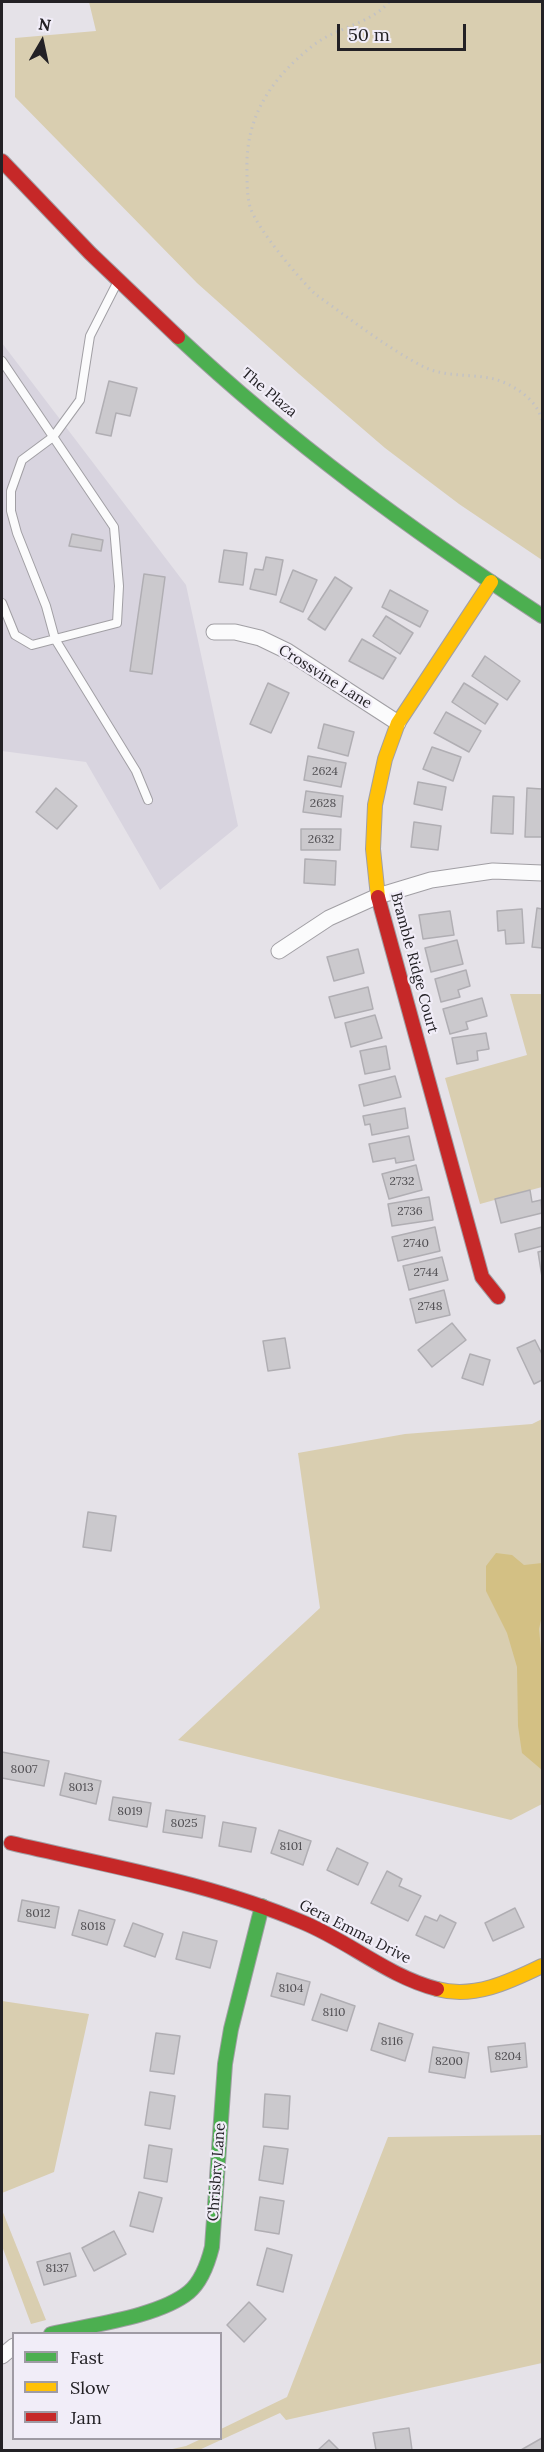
<!DOCTYPE html>
<html>
<head>
<meta charset="utf-8">
<style>
	body { margin:0 }
	#map { position:relative; width:544px; height:2452px; overflow:hidden; background:#e5e2e8; font-family:Lora,serif }
	canvas { display:block }
	.frame { position:absolute; inset:0; border:3px solid #232125; pointer-events:none }
	.legend { position:absolute; left:12px; top:2332px; width:210px; height:108px; box-sizing:border-box; background:#f1edf8; border:2px solid #9f9ba4; margin:0; padding:8px 10px; list-style:none; font-size:18px; color:#232125 }
	.legend li { display:flex; align-items:center; gap:12px; height:30px }
	.legend b { width:30px; border:2px solid #9f9ba4 }
	.north { position:absolute; left:12px; top:12px; width:60px; height:60px; -webkit-text-stroke:4px #f1edf8; paint-order:stroke; rotate:9deg; font-size:16px; font-weight:700; line-height:24px; text-align:center; color:#232125 }
	.north::after { content:''; display:block; margin:auto; width:21px; height:27px; background:#232125; clip-path:polygon(50% 0,100% 100%,50% 72%,0 100%) }
	.scale { position:absolute; left:337px; top:24px; width:129px; height:27px; box-sizing:border-box; border:3px solid #232125; border-top:0; padding-left:8px; font-size:18px; line-height:21px; white-space:nowrap; color:#232125; -webkit-text-stroke:4px #f1edf8; paint-order:stroke }
</style>
</head>
<body>
<div id="map">
<canvas width="544" height="2452"></canvas>
<div class="frame"></div>
<ul class="legend">
<li><b style="height:8px;background:#4caf50"></b>Fast</li>
<li><b style="height:8px;background:#ffc107"></b>Slow</li>
<li><b style="height:8px;background:#c62828"></b>Jam</li>
</ul>
<div class="north">N</div>
<div class="scale">50 m</div>
</div>
<script>
const g = document.querySelector('canvas').getContext('2d');
g.lineJoin = 'round';
function paint(path, color) { g.fillStyle = color; g.fill(path, 'evenodd'); }
function stroke(path, color, width, dash) { g.strokeStyle = color; g.lineWidth = width; g.lineCap = dash ? 'butt' : 'round'; g.setLineDash(dash || []); g.stroke(path); }
function write(font, color, halo, rows, align = 'center') {
  g.font = font + ' Lora,serif'; g.lineWidth = 4.5; g.setLineDash([]); g.textBaseline = 'middle'; g.strokeStyle = halo; g.fillStyle = color; for (const [text, x, y, turn = 0] of rows) {
    g.save(); g.translate(x, y); g.rotate((+turn || 0) * Math.PI / 180); g.textAlign = isNaN(turn) ? turn : align; if (halo) g.strokeText(text, 0, 0); g.fillText(text, 0, 0); g.restore();
  }
}
paint(new Path2D(`
	M2,343l184,242 52,241 -78,64 -74,-128 -84,-11z`), '#d8d4df');
paint(new Path2D(`
	M89,2h453v558l-83,-56 -74,-56 -86,-74 -102,-91 -182,-186v-59l81,-7z
	M510,994h32v193l-62,17 -35,-126 82,-23z
	M542,1419v385l-31,16 -333,-80 142,-132 -22,-155 107,-19 127,-10z
	M2,2001l87,13 -35,158 -52,21z
	M542,2135v228l-256,57 -6,-7 -81,37h-31l18,-4 15,-7 19,-1 1,-9 66,-32 101,-260z
	M2,2210l44,110 -15,4 -29,-78z`), '#d9ceb0');
paint(new Path2D(`
	M496,1553l16,2 12,10 18,-2v53l-3,13 3,30v111l-20,-17 -4,-27 -1,-59 -10,-34 -21,-42v-25z`), '#d3c084');
const building = new Path2D(`
	M109,381l28,7 -7,28 -14,-3 -5,23 -15,-3z
	M72,534l31,6 -2,11 -32,-5z
	M224,550l23,3 -4,32 -24,-3z
	M266,557l17,3 -7,35 -26,-6 5,-20 8,1z
	M293,570l24,10 -14,32 -23,-10z
	M144,574l21,3 -13,97 -22,-3z
	M335,577l17,11 -27,42 -17,-11z
	M390,590l38,21 -8,16 -38,-20z
	M386,616l27,17 -13,21 -27,-18z
	M362,639l34,19 -13,21 -34,-18z
	M485,656l35,25 -13,19 -35,-24z
	M268,683l21,10 -18,40 -21,-9z
	M464,683l34,21 -13,20 -33,-22z
	M446,712l35,19 -12,21 -35,-19z
	M324,724l30,8 -6,24 -30,-8z
	M432,747l29,10 -8,24 -30,-12z
	M308,756l38,7 -5,24 -37,-7z
	M418,782l28,5 -4,23 -28,-6z
	M56,788l21,18 -20,23 -21,-17z
	M527,788l15,1v48h-17z
	M306,791l37,5 -2,21 -38,-5z
	M493,796l21,1 -1,37 -22,-1z
	M414,822l27,4 -3,24 -27,-3z
	M301,829h40l-1,21h-39z
	M305,859l31,2 -1,24 -31,-2z
	M537,908l5,1v39l-10,-1z
	M522,909l2,34 -18,1 -1,-14 -7,1 -1,-20z
	M450,911l4,24 -31,4 -4,-24z
	M457,940l6,24 -32,8 -6,-24z
	M358,949l6,24 -30,8 -7,-24z
	M466,970l4,16 -12,4 2,7 -19,5 -6,-23z
	M368,987l5,22 -38,9 -6,-21z
	M482,998l5,18 -21,6 2,7 -18,5 -7,-25z
	M375,1015l7,23 -31,9 -6,-24z
	M486,1033l3,16 -12,2 1,9 -21,4 -5,-26z
	M386,1046l4,23 -25,5 -5,-23z
	M395,1076l6,21 -37,9 -5,-21z
	M405,1108l3,20 -36,7 -2,-11 -5,1 -2,-9z
	M409,1136l5,24 -18,3 -1,-5 -22,4 -4,-18z
	M416,1165l6,25 -33,9 -7,-25z
	M530,1190l2,12 9,-2 1,13 -41,10 -6,-24z
	M429,1197l4,23 -41,6 -4,-22z
	M435,1227l5,24 -42,10 -6,-24z
	M542,1227v19l-23,6 -4,-18z
	M542,1251v26l-4,-25z
	M442,1257l6,23 -39,10 -6,-24z
	M444,1290l6,25 -34,8 -6,-24z
	M452,1323l14,17 -34,27 -14,-17z
	M285,1338l5,30 -22,3 -5,-30z
	M535,1340l7,14v26l-8,4 -17,-36z
	M470,1354l20,6 -7,25 -21,-7z
	M88,1512l28,4 -5,35 -28,-4z
	M2,1752l47,9 -5,25 -42,-8z
	M65,1773l36,8 -5,23 -36,-9z
	M113,1797l38,6 -4,24 -38,-7z
	M166,1810l39,6 -3,22 -39,-6z
	M223,1822l33,6 -5,24 -32,-6z
	M279,1830l32,11 -8,24 -32,-12z
	M337,1848l31,15 -10,22 -31,-15z
	M387,1871l15,8 -3,7 22,10 -13,25 -37,-18z
	M22,1900l37,7 -4,21 -37,-7z
	M515,1908l9,19 -31,14 -8,-18z
	M79,1910l36,10 -8,25 -35,-10z
	M440,1915l16,8 -12,25 -28,-13 9,-19 12,5z
	M133,1923l30,11 -8,23 -31,-11z
	M183,1932l34,9 -7,27 -34,-9z
	M277,1973l33,9 -6,23 -33,-9z
	M321,1994l34,12 -8,25 -35,-11z
	M379,2023l34,11 -8,27 -34,-11z
	M156,2033l24,3 -6,38 -24,-3z
	M525,2043l2,24 -36,5 -3,-25z
	M433,2047l36,6 -4,25 -36,-6z
	M150,2092l25,4 -5,33 -25,-4z
	M265,2094l25,2 -2,33 -25,-2z
	M149,2145l23,4 -5,33 -23,-4z
	M264,2146l24,3 -5,35 -24,-4z
	M139,2192l23,6 -9,34 -23,-6z
	M260,2197l24,4 -5,33 -24,-4z
	M114,2231l12,23 -32,17 -12,-23z
	M267,2248l25,7 -9,37 -26,-7z
	M70,2253l6,23 -32,9 -7,-23z
	M249,2302l17,17 -22,23 -17,-17z
	M409,2428l3,22h-36l-3,-17z
	M542,2438v12h-21z
	M329,2440l10,10h-21z`);
paint(building, '#cbc9cd');
stroke(building, '#b0aeb3', 1.5);
const lane = new Path2D(`
	M2,361l112,166 5,59 -2,37 -62,16 -9,-33 -29,-73 -6,-22v-20l11,-31 31,-23 27,-37 10,-64 27,-53
	M2,603l13,32 17,10 23,-6 81,132 12,29`);
const street = new Path2D(`
	M214,632h21l25,6 27,13 111,72
	M279,951l50,-33 49,-22 53,-16 62,-9 49,2
	M2,2356l12,-10`);
const fast = new Path2D(`
	M178,337c112,105 236,195 364,279
	M51,2334c38,-9 108,-17 138,-42 13,-11 19,-29 23,-45l13,-183 6,-35 31,-123`);
const slow = new Path2D(`
	M378,897l-5,-48 2,-44 10,-46 13,-36 93,-141
	M437,1989c37,10 72,-7 105,-23`);
const jam = new Path2D(`
	M2,161l88,92 88,84
	M378,897l104,380 16,20
	M11,1843c97,23 199,40 291,79 47,19 85,54 135,67`);
stroke(lane, '#a19fa4', 10);
stroke(street, '#a19fa4', 17);
stroke(fast, '#a19fa4', 16);
stroke(slow, '#a19fa4', 16);
stroke(jam, '#a19fa4', 16);
stroke(new Path2D(`
	M389,2c-19,22 -51,25 -74,42 -43,33 -70,72 -68,127 0,12 0,24 3,36 8,23 48,70 65,87 34,24 71,53 107,72 23,12 47,7 72,13 19,5 46,22 48,44`), '#c3c2c4', 3, [1.5, 4.5]);
stroke(lane, '#fbfbfc', 8);
stroke(street, '#fbfbfc', 15);
stroke(fast, '#4caf50', 14);
stroke(slow, '#ffc107', 14);
stroke(jam, '#c62828', 14);
write('12px', '#504e52', null, [
	["2624",325,772],
	["2628",323,804],
	["2632",321,840],
	["2732",402,1182],
	["2736",410,1212],
	["2740",416,1244],
	["2744",426,1273],
	["2748",430,1307],
	["8007",24,1770],
	["8013",81,1788],
	["8019",130,1812],
	["8025",184,1824],
	["8101",291,1847],
	["8012",38,1914],
	["8018",93,1927],
	["8104",291,1989],
	["8110",334,2013],
	["8116",392,2042],
	["8204",508,2057],
	["8200",449,2062],
	["8137",57,2269]
]);
write('15px', '#232125', '#f1edf8', [
	["The Plaza",269,393,40],
	["Crossvine Lane",325,677,32],
	["Bramble Ridge Court",414,963,75],
	["Gera Emma Drive",355,1932,27],
	["Chrisbry Lane",217,2172,-86]
]);
</script>
</body>
</html>
